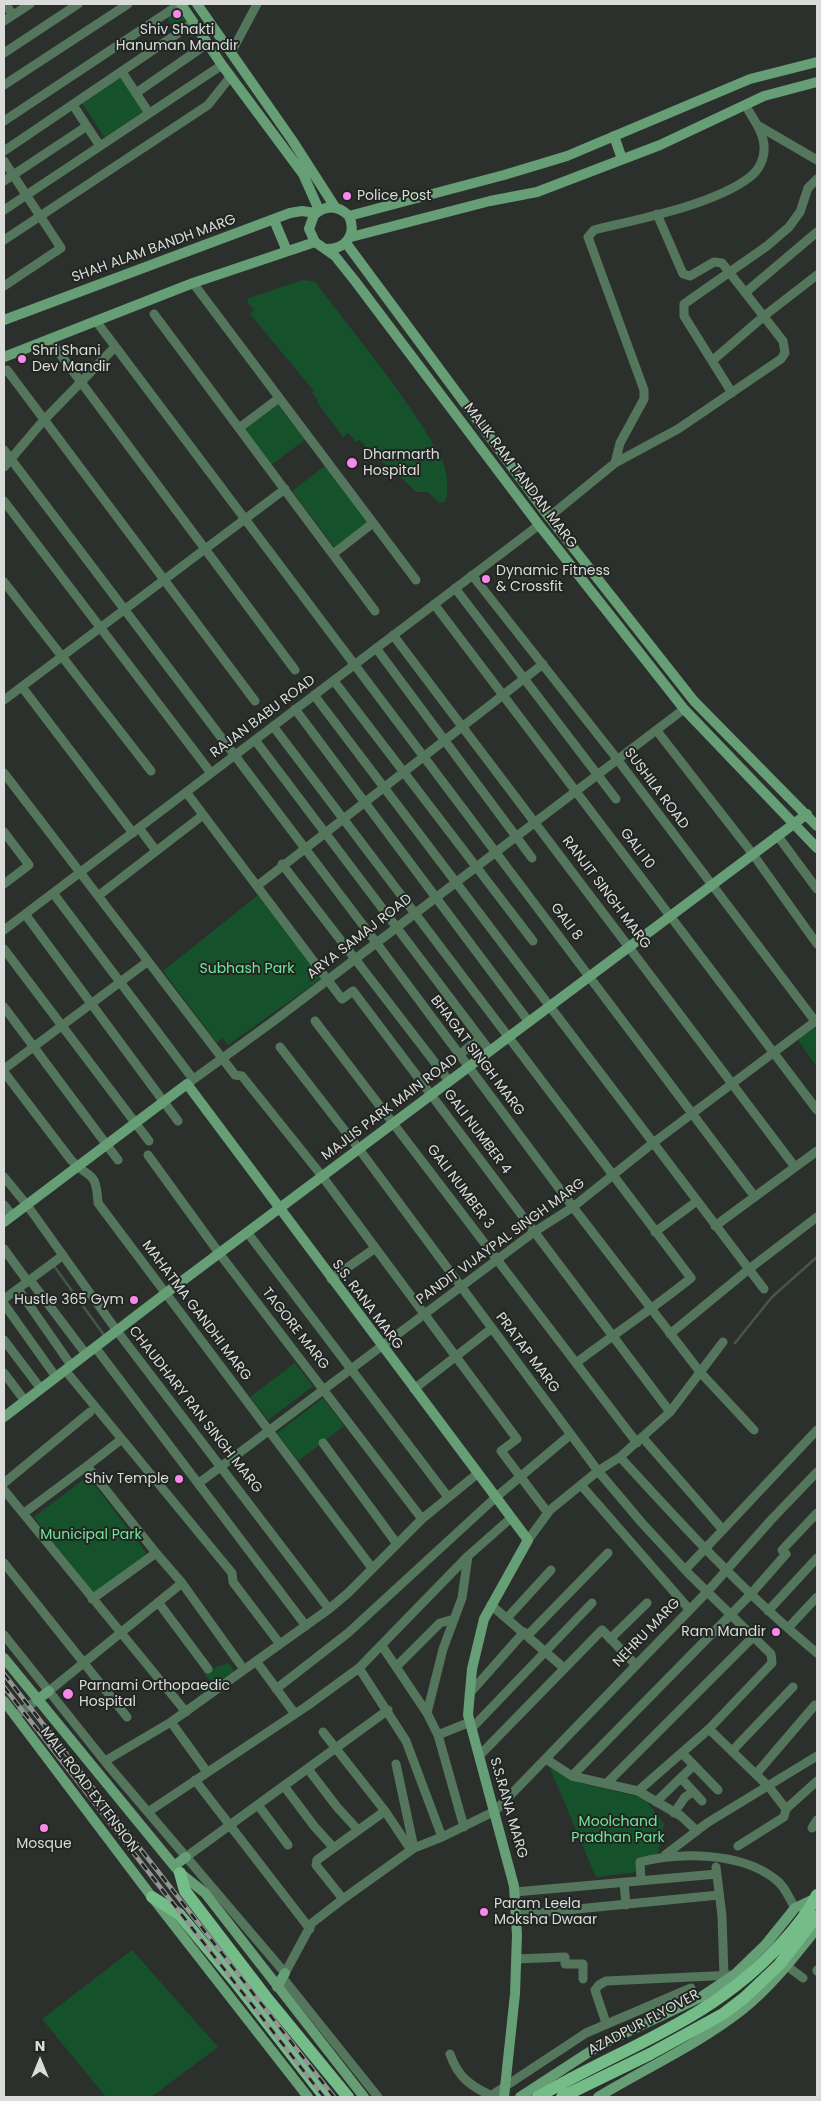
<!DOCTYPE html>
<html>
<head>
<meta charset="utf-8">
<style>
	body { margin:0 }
	#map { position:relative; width:821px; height:2101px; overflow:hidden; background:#2c302d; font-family:Poppins,sans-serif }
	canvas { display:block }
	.frame { position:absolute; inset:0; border:5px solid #d9dcd9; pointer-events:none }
	.north { position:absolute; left:15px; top:2036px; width:50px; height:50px; -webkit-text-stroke:4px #222623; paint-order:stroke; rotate:0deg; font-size:14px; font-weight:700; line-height:20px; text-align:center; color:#d9dcd9 }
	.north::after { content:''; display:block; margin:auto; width:18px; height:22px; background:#d9dcd9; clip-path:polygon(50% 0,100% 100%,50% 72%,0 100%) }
</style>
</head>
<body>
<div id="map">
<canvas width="821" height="2101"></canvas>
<div class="frame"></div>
<div class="north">N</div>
</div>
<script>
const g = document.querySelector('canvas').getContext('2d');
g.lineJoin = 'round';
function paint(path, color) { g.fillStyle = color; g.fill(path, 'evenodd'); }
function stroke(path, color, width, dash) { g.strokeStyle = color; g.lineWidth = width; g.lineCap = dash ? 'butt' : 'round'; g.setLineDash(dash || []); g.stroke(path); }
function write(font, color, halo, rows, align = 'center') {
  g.font = font + ' Poppins,sans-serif'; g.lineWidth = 4; g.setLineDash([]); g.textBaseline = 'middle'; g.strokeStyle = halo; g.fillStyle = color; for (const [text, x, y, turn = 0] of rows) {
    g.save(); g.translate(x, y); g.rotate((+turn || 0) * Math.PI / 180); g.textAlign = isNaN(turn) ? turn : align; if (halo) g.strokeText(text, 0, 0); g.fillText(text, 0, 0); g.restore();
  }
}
paint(new Path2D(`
	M177,8l10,15 -11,8 -10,-15z
	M121,77l23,35 -39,26 -23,-35z
	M303,280l12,2c44,58 92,114 127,177 4,8 9,37 2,43l-5,1 -11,-11h-12c-17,-19 -40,-32 -56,-52l-4,2 -8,-9 -5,4 -26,-35 1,-2 -6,-7 2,-2 -64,-77 4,-4 -7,-8 2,-4z
	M277,402l29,37 -35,26 -28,-37z
	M326,465l43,58 -34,25 -43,-57z
	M258,895l64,83 -94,67 -5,-7 -6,5 -54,-72z
	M817,1026v41l-19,-27z
	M295,1363l18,23 -45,34 -18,-23z
	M323,1398l21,28 -46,35 -21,-28z
	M88,1476l59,78 -54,40 -59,-77z
	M228,1663l6,8 -21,14 -10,-13z
	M549,1766l31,17 64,15 20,26 -6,29 -20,8v11l-42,5z
	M132,1950l86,97 -67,50h-45l-64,-78z`), '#15522c');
stroke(new Path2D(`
	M54,1266l50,69
	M735,1343l37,-46 45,-40`), '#43574a', 2.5);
stroke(new Path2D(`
	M5,4l8,11
	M4,21l26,-17
	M4,53l74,-49
	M231,53l26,-49
	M122,72l27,41
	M4,85l124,-81
	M136,93l71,-49
	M73,105l27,41
	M4,121l176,-117
	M757,125l60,35
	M4,151l189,-128
	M4,161l57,87 -57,38
	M4,181l83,-55
	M4,210l218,-145
	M4,240l204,-135 23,-29
	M193,283l223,297
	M746,292l71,-60
	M154,314l221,297
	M96,321l659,876
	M49,339l246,331
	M712,361l52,-45 53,-41
	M7,370l248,331
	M732,393l-48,-77v-12l83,-58 22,-19 11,-15 8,-24 9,-9
	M239,428l40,-30
	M4,450l371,491 198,266 127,165 54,58
	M615,463l5,-20 24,-44v-9l-56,-153 6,-7c44,-11 120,-25 156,-53 9,-7 15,-19 14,-30 0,-15 -12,-30 -19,-42
	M4,467l39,-46 72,-74
	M4,501l207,272
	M549,517l66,-54 63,-34 103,-70 4,-6 -2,-12 -61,-78 -8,-1 -24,14 -7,-2 -26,-60
	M333,554l40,-31
	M472,575l142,180 201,266
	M4,582l147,189
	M455,588l161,211
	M434,604l383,506
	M393,635l402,532
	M376,648l156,210
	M334,681l199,260
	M22,687l111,146
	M314,695l450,594
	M4,700l281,-211
	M295,709l234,313
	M273,726l418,552c-37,30 -77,56 -115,85
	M657,731l95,122 65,91
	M255,740l235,311
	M4,773l231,302 7,1 80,100 195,263 -16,12 47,62
	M186,792l156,207 11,-8 317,421
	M139,828l15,20
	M4,832l25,33 -25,19
	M777,835l40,54
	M282,864l167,217
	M257,886l286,-222
	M53,893l140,186
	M98,896l105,-81
	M25,914l153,207
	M4,930l535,-405
	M4,949l145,192
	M4,1007l114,153
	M315,1021l322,422
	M280,1047l79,102 239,322 44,52 46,50 83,81 1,9 -63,66 -71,62
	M459,1055l21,-17
	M4,1069l143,-107
	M4,1072l67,88c18,20 25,8 27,43l274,365
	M187,1084l88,-64 409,-311
	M148,1155l71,98 203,266
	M4,1177l23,28 90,126 212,278
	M4,1205l8,10
	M715,1226l102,-75
	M247,1232l201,265
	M655,1232l42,-31
	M4,1249l24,33
	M331,1279l43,-30
	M30,1280l56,74
	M18,1289l53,76
	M4,1299l58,-43
	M4,1304l52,73
	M670,1334l79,-65 68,-52
	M4,1340l37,49
	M95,1347l211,279
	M65,1370l167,203 1,9 47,62
	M4,1373l21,28
	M414,1389l77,-60
	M643,1438l80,92
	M323,1443l74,101
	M620,1457c63,69 125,137 197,196
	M87,1466l31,-24
	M4,1483l86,-71
	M199,1483l335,-251 39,-25 80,-64 164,-123
	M581,1485l108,124
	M4,1490l182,222
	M24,1513l63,-47 69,87 26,30 58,81
	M528,1540l22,-30 48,-39 22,-14 50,-45 53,-70
	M4,1563l123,154
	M685,1570l132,-140
	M92,1599l64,-46
	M158,1602l50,67
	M491,1605l73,63
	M768,1611l49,-53
	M508,1617l43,-47
	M788,1628l29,-31
	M4,1635l103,129 178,209 27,-50 31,-24 71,-51 28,-11 53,-26 212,-219 64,-72 46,-48
	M528,1635l80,-82
	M610,1639l37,-36
	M382,1646l45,67
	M256,1661l39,53
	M397,1666l43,-43 14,-4
	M276,1689l72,-56 147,-135 75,-63
	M49,1691l133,-108
	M469,1694l55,-62
	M15,1716l22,-16
	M171,1722l36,50
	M471,1729l121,-126
	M709,1729l60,58 17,22 -2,8 -46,29
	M323,1732l62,79 26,39
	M438,1735l32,-13
	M732,1751l61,-64
	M682,1753l36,37
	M479,1756l123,-126 34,35
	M546,1759l26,17 66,15 43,25 16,15
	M105,1761l66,-39 158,-113 19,-16 74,-74 55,-45
	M396,1764l18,84
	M308,1769l29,38 21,23
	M756,1774l59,-69
	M572,1776l178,-181 36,-41 -4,-4 35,-37
	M681,1778l21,23
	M195,1780l115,149
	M607,1783l146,-146
	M284,1786l30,40 19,21
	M656,1802l37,-36
	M258,1805l30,40
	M786,1809l31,-28
	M148,1812l159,-106 52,-38
	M674,1813l11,-16 8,-5
	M464,1827l-26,-92 -11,-22 16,-64 19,-51 6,-42
	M812,1828l5,-8
	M442,1837l-36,-96 -47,-73 109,-112 43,-38
	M665,1855l42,-32 110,-67
	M186,1857l202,-147
	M716,1867l6,49 2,60
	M641,1880l-1,-18c40,-10 101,-10 135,17 10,7 14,19 20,29
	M624,1882l2,23
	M515,1892l202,-18
	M343,1899l-27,-34 1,-5 68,-49
	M516,1915l203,-20
	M516,1959l49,-2v7h18v15
	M787,1966l16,12
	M817,1971v-1
	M282,1977l96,120
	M606,2023l-11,-33 4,-5 7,-4 128,-6
	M450,2054c8,23 20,32 42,42
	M489,2097l97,-64 105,-45`), '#54765c', 9);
stroke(new Path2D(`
	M181,4l41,61 81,109 16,36
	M197,4l95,136 43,67
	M614,136l8,23
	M349,216l155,-41 63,-19 183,-77 67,-17
	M274,220l13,31
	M351,237l139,-36 47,-9 123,-47 104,-49 53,-14
	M346,243l203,274 145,184 123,125
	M327,249c19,0 30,-15 22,-33 -11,-11 -23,-12 -35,-1l-5,14 6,13 20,14 20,25 184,244 145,184 133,139
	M4,320l286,-107 12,-2 14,2
	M4,357l189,-74 122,-41
	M4,1222l183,-138 341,456 -44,79 -12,50 -4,46 46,171 3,49 -2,59 -11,103
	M4,1417l162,-124 641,-479
	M4,1658l176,215 25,20 159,204
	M37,1700l12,-9
	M4,1701l148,196 156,200
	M174,1866l12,-9
	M277,1987l8,-14
	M520,2097l80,-52 101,-48 33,-22 32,-31 29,-36 21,-10
	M598,2097c48,-29 99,-52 144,-87 29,-23 53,-54 75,-82`), '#669e75', 10);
stroke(new Path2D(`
	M180,1873l5,18 81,106 82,100
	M152,1897l27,17 58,70 88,113
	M538,2097c87,-51 173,-76 243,-153 14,-15 27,-31 36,-49
	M562,2097l88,-43 73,-40 21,-16 35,-33 38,-49`), '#74bc88', 12);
const rail = new Path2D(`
	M4,1674l330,423
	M4,1687l320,410`);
stroke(rail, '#929693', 4.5);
stroke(rail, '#222623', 2.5, [8]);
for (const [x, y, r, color] of [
	[177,14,5,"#f888ea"],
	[347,196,5,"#f888ea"],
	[22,359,5,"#f888ea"],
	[352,463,6,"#f888ea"],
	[486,579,5,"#f888ea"],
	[134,1300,5,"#f888ea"],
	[179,1479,5,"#f888ea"],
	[776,1632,5,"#f888ea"],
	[68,1694,6,"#f888ea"],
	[44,1828,5,"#f888ea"],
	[484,1912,5,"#f888ea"]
]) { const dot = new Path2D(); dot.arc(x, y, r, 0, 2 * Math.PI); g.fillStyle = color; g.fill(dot); stroke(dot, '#222623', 2); }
write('14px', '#d9dcd9', '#222623', [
	["Shiv Shakti",177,30,"center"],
	["Hanuman Mandir",177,46,"center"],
	["Police Post",357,196],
	["Shri Shani",32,351],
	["Dev Mandir",32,367],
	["Dharmarth",363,455],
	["Hospital",363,471],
	["Dynamic Fitness",496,571],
	["& Crossfit",496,587],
	["Hustle 365 Gym",124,1300,"right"],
	["Shiv Temple",169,1479,"right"],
	["Ram Mandir",766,1632,"right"],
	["Parnami Orthopaedic",79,1686],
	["Hospital",79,1702],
	["Mosque",44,1844,"center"],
	["Param Leela",494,1904],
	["Moksha Dwaar",494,1920]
], 'left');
write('14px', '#d9dcd9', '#222623', [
	["SHAH ALAM BANDH MARG",154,249,-20],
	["MALIK RAM TANDAN MARG",520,476,53],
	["RAJAN BABU ROAD",263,717,-37],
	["SUSHILA ROAD",656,789,53],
	["GALI 10",637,849,53],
	["RANJIT SINGH MARG",606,893,53],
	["GALI 8",566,922,53],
	["ARYA SAMAJ ROAD",360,937,-38],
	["BHAGAT SINGH MARG",477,1056,53],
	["MAJLIS PARK MAIN ROAD",390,1108,-37],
	["GALI NUMBER 4",477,1132,53],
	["GALI NUMBER 3",460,1187,53],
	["PANDIT VIJAYPAL SINGH MARG",501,1242,-36],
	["S.S. RANA MARG",367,1305,53],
	["MAHATMA GANDHI MARG",196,1311,53],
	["TAGORE MARG",295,1329,52],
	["PRATAP MARG",527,1353,53],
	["CHAUDHARY RAN SINGH MARG",195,1410,52],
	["NEHRU MARG",647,1633,-46],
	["MALL ROAD EXTENSION",89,1790,53],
	["S.S.RANA MARG",508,1808,74],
	["AZADPUR FLYOVER",644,2023,-28]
]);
write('14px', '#72e697', '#222623', [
	["Subhash Park",247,969],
	["Municipal Park",91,1535],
	["Moolchand",618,1822],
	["Pradhan Park",618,1838]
]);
</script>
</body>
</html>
